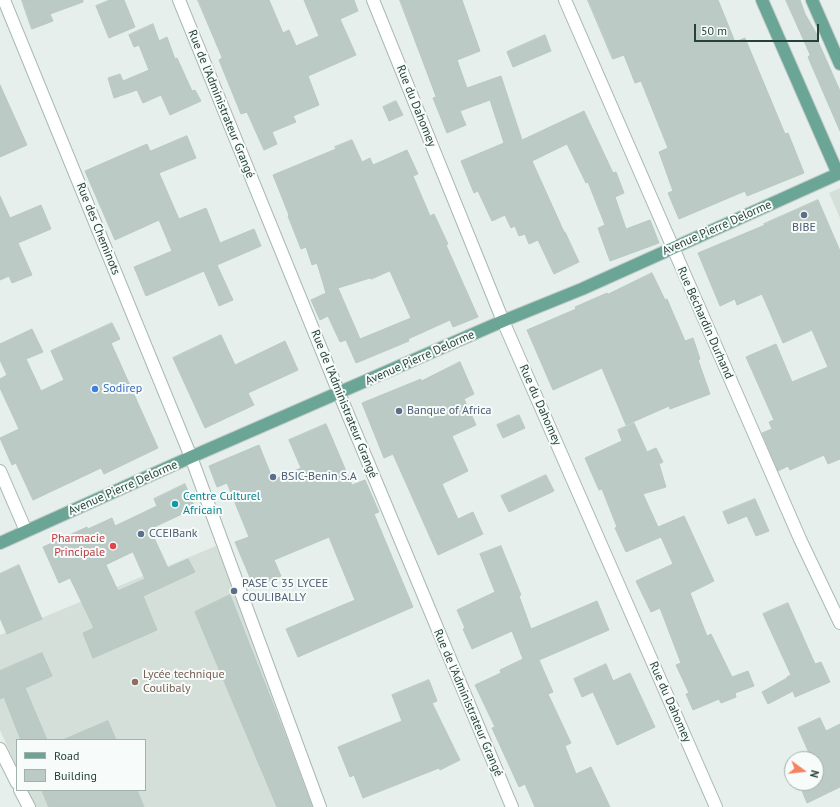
<!DOCTYPE html>
<html>
<head>
<meta charset="utf-8">
<style>
	body { margin:0 }
	#map { position:relative; width:840px; height:807px; overflow:hidden; background:#e6efeb; font-family:"PT Sans",sans-serif }
	canvas { display:block }
	.legend { position:absolute; left:16px; top:739px; width:130px; height:52px; box-sizing:border-box; background:#f7fbf9; border:1px solid #a3b1ad; margin:0; padding:5px 7px; list-style:none; font-size:12px; color:#24423a }
	.legend li { display:flex; align-items:center; gap:8px; height:20px }
	.legend b { width:20px; border:1px solid #a3b1ad }
	.north { position:absolute; left:784px; top:751px; width:40px; height:40px; box-sizing:border-box; background:#f7fbf9; border:1px solid #a3b1ad; border-radius:50%; rotate:105deg; font-size:11px; font-weight:700; line-height:16px; text-align:center; color:#24423a }
	.north::after { content:''; display:block; margin:auto; width:14px; height:18px; background:#f4845f; clip-path:polygon(50% 0,100% 100%,50% 72%,0 100%) }
	.scale { position:absolute; left:694px; top:24px; width:125px; height:18px; box-sizing:border-box; border:2px solid #24423a; border-top:0; padding-left:5px; font-size:12px; line-height:14px; white-space:nowrap; color:#24423a; -webkit-text-stroke:3px #f7fbf9; paint-order:stroke }
</style>
</head>
<body>
<div id="map">
<canvas width="840" height="807"></canvas>
<ul class="legend">
<li><b style="height:5px;background:#6aa596"></b>Road</li>
<li><b style="height:11px;background:#bbcac4"></b>Building</li>
</ul>
<div class="north">N</div>
<div class="scale">50 m</div>
</div>
<script>
const g = document.querySelector('canvas').getContext('2d');
g.lineJoin = 'round';
function paint(path, color) { g.fillStyle = color; g.fill(path, 'evenodd'); }
function stroke(path, color, width, dash) { g.strokeStyle = color; g.lineWidth = width; g.lineCap = dash ? 'butt' : 'round'; g.setLineDash(dash || []); g.stroke(path); }
function write(font, color, halo, rows, align = 'center') {
  g.font = font + ' "PT Sans",sans-serif'; g.lineWidth = 4; g.setLineDash([]); g.textBaseline = 'middle'; g.strokeStyle = halo; g.fillStyle = color; for (const [text, x, y, turn = 0] of rows) {
    g.save(); g.translate(x, y); g.rotate((+turn || 0) * Math.PI / 180); g.textAlign = isNaN(turn) ? turn : align; if (halo) g.strokeText(text, 0, 0); g.fillText(text, 0, 0); g.restore();
  }
}
paint(new Path2D(`
	M840,188v30l-11,-25z
	M216,546l103,261h-285l-7,-17h118v-50h-128v28l-17,-38v-95z`), '#d4dfda');
const building = new Path2D(`
	M22,0h61v2l-33,12 3,7 -21,8z
	M110,0h14l11,27 -26,11 -13,-32z
	M198,0h71l14,33 6,-3 7,16 23,-10 -15,-36h50l4,11 -18,8 16,36 -48,21 11,29 -26,11 3,6 -24,10 5,12 -13,6 -17,-38 -6,2 -22,-54 3,-2z
	M400,0h62l18,51 -23,9 10,28 34,-12 21,64 62,-29 29,62 3,-1 8,21 -9,4 11,32 24,-9 9,23 -49,18 -12,-33 7,-3 -17,-43 -2,1 -19,-39 -35,17 32,71h1l14,30 -25,12 -16,-34 -9,4 -4,-10 -6,2 -4,-10 -4,2 -6,-13 -13,6 -14,-30 -4,2 -13,-32 43,-18 -14,-43 -30,11 6,14 -19,8 -14,-35 3,-1z
	M588,0h130l17,42 10,-4 40,96 3,-1 16,40 -57,23 -2,-5 -66,28 -11,-26 5,-2 -14,-39 9,-4 -27,-67 -6,2 -11,-28 -11,4z
	M786,0h14l5,14 14,24 -2,1 23,52v40l-32,-74 2,-2z
	M153,24l6,17 8,-4 8,22 2,-1 15,33 3,-1 6,11 -31,14 -9,-20 -18,8 -6,-13 -23,8 -6,-20 12,-4 3,7 26,-11 -10,-25 -5,2 -5,-12z
	M545,35l6,16 -38,16 -6,-15z
	M0,85l27,60 -27,12z
	M396,101l7,14 -14,6 -6,-14z
	M187,136l9,22 -37,15 20,46 27,-11 14,35 34,-14 7,17 -44,19 16,35 -14,6 -15,-35 -58,25 -12,-29 38,-16 -13,-31 -44,20 -30,-69 62,-27 3,7z
	M352,140l10,22 8,-4 3,7 34,-15 11,24 -5,2 17,40 4,-2 14,30 -2,1 32,72 -25,10 -3,-7 -42,19 1,2 -53,22 -10,-23 -6,2 -12,-26 -8,4 -9,-20 15,-7 -9,-30 -5,2 -6,-18 -5,2 -13,-33 1,-1 -16,-40 63,-26 -1,-2zM390,271l21,47 -51,21 -22,-51 32,-10 1,1z
	M0,196l10,22 31,-13 10,24 -33,14 14,32 -20,8 -3,-7 -9,4z
	M818,200l22,51v208l-12,5 -4,-9 -34,15 -2,-4 -10,5 -16,-38 10,-4 -3,-7 5,-2 -28,-63 30,-13 16,38 36,-15 -16,-37 -29,13 -21,-49 -25,11 -2,-6 -15,7 -22,-53 67,-28 -1,-1z
	M652,273l13,27 2,-1 18,42 8,-3 7,21 -2,1 12,34 -40,15 -1,-3 -43,19 -24,-57 -49,22 -26,-60 49,-21 -1,-2 32,-14 1,1z
	M112,323l8,16 -9,4 47,105 -54,26 -3,-6 -68,32 -17,-37 -4,2 -12,-27 19,-9 -19,-41v-9l7,-4 -7,-15v-16l32,-15 11,23 -17,7 15,32 23,-11 -13,-29z
	M221,335l14,30 50,-24 13,29 -50,23 6,12 -49,23 -32,-70z
	M460,362l14,32 -10,5 12,26 -24,11 16,35 -26,13 16,35 15,-7 10,22 -45,21 -45,-101 -9,4 -22,-55 59,-24v2z
	M519,415l6,13 -22,10 -6,-13z
	M634,423l13,29 9,-4 7,14 -4,2 7,23 -23,7 15,33 26,-11 30,65 -24,12 17,43 4,-2 21,43 16,-6 6,15 -19,7 1,4 -15,6 -2,-4 -26,11 -7,-16 3,-1 -13,-28 5,-2 -21,-55 -9,4 -15,-31 37,-17 -12,-27 -35,15 -11,-24 2,-1 -15,-38 -3,1 -14,-32 37,-17 -4,-11z
	M326,424l26,61 13,-5 14,32 -5,2 39,93 -115,50 -12,-28 69,-29 -26,-63 -55,23 7,16 -27,11 -19,-45 14,-5 -22,-54 -10,4 -8,-21 50,-21 14,35 28,-12 -12,-28z
	M546,475l8,16 -45,21 -8,-16z
	M185,484l10,24 -45,21 18,39 20,-9 7,13 -52,24 14,34 -64,28 -10,-25 11,-5 -24,-50 -11,5 -16,-36 44,-20 1,2 24,-11 3,8 42,-20 -3,-7zM133,552l12,27 -27,12 -12,-26z
	M755,499l14,32 -13,5 -9,-20 -19,8 -5,-12z
	M501,546l20,49 -2,1 12,33 66,-28 12,29 -70,30 14,32 -5,2 23,49 -6,3 11,28 15,-7 19,40h-75l-10,-23 -6,3 -27,-59 3,-1 -20,-42 26,-12 -1,-3 23,-11 -11,-28 -40,18 -9,-20 2,-1 -8,-18 38,-18 -15,-38z
	M19,565l23,54 -35,15 -7,-16v-44z
	M230,595l52,132 30,80h-35l-82,-195z
	M788,603l27,61 6,-2 9,20 -35,15 -2,-6 -25,13 -6,-12 25,-14v-1l4,-2 -28,-61z
	M42,653l10,23 -27,12 22,52h-26l-17,-43 -4,2v-28z
	M606,664l7,17 17,-8 25,54 -38,18 -24,-53 -11,5 -8,-18z
	M429,680l8,21 -5,2 28,57 -20,10 -1,-2 -76,30 -9,-23 -4,2 -12,-30 64,-26 -10,-26z
	M820,718l6,13 14,-7v63l-33,16 -8,-20h17v-24h-15l9,-4 -12,-27z
	M108,721l8,19h-53z
	M42,790h95l7,17h-95z`);
paint(building, '#bbcac4');
stroke(building, '#b8c9c2', 1);
const minor = new Path2D(`
	M4,0l187,457 129,350
	M179,0l160,393 173,414
	M373,0l130,321 213,486
	M565,0l235,539 40,84
	M0,471l26,60
	M0,749l17,34
	M20,790l9,17`);
const major = new Path2D(`
	M762,0l76,174
	M812,0l28,64
	M0,543l191,-86 312,-136 79,-32 258,-116`);
stroke(minor, '#a8b8b2', 14);
stroke(major, '#c2cac8', 14);
stroke(minor, '#fff', 12);
stroke(major, '#6aa596', 12);
for (const [x, y, r, color] of [
	[804,215,4,"#5c6f8a"],
	[95,389,4,"#3f7fe0"],
	[399,411,4,"#5c6f8a"],
	[273,477,4,"#5c6f8a"],
	[175,504,4,"#0f9aa8"],
	[141,534,4,"#5c6f8a"],
	[113,546,4,"#e0444e"],
	[234,591,4,"#5c6f8a"],
	[135,682,4,"#8d6e63"]
]) { const dot = new Path2D(); dot.arc(x, y, r, 0, 2 * Math.PI); g.fillStyle = color; g.fill(dot); stroke(dot, '#f7fbf9', 1.5); }
write('12px', '#24423a', '#f7fbf9', [
	["Rue de l'Administrateur Grangé",221,104,68],
	["Rue du Dahomey",416,106,68],
	["Avenue Pierre Delorme",717,228,-24],
	["Rue des Cheminots",98,229,68],
	["Rue Béchardin Durhand",705,323,66],
	["Avenue Pierre Delorme",420,358,-24],
	["Rue de l'Administrateur Grangé",344,404,68],
	["Rue du Dahomey",540,405,66],
	["Avenue Pierre Delorme",123,488,-24],
	["Rue du Dahomey",670,702,66],
	["Rue de l'Administrateur Grangé",468,703,67]
]);
write('12px', '#4e5e75', '#f7fbf9', [
	["BIBE",804,228,"center"],
	["Banque of Africa",407,411],
	["BSIC-Benin S.A",281,477],
	["CCEIBank",149,534],
	["PASE C 35 LYCEE",242,584],
	["COULIBALLY",242,598]
], 'left');
write('12px', '#366cbe', '#f7fbf9', [
	["Sodirep",103,389]
], 'left');
write('12px', '#0d838f', '#f7fbf9', [
	["Centre Culturel",183,497],
	["Africain",183,511]
], 'left');
write('12px', '#be3a42', '#f7fbf9', [
	["Pharmacie",105,539],
	["Principale",105,553]
], 'right');
write('12px', '#785e54', '#f7fbf9', [
	["Lycée technique",143,675],
	["Coulibaly",143,689]
], 'left');
</script>
</body>
</html>
